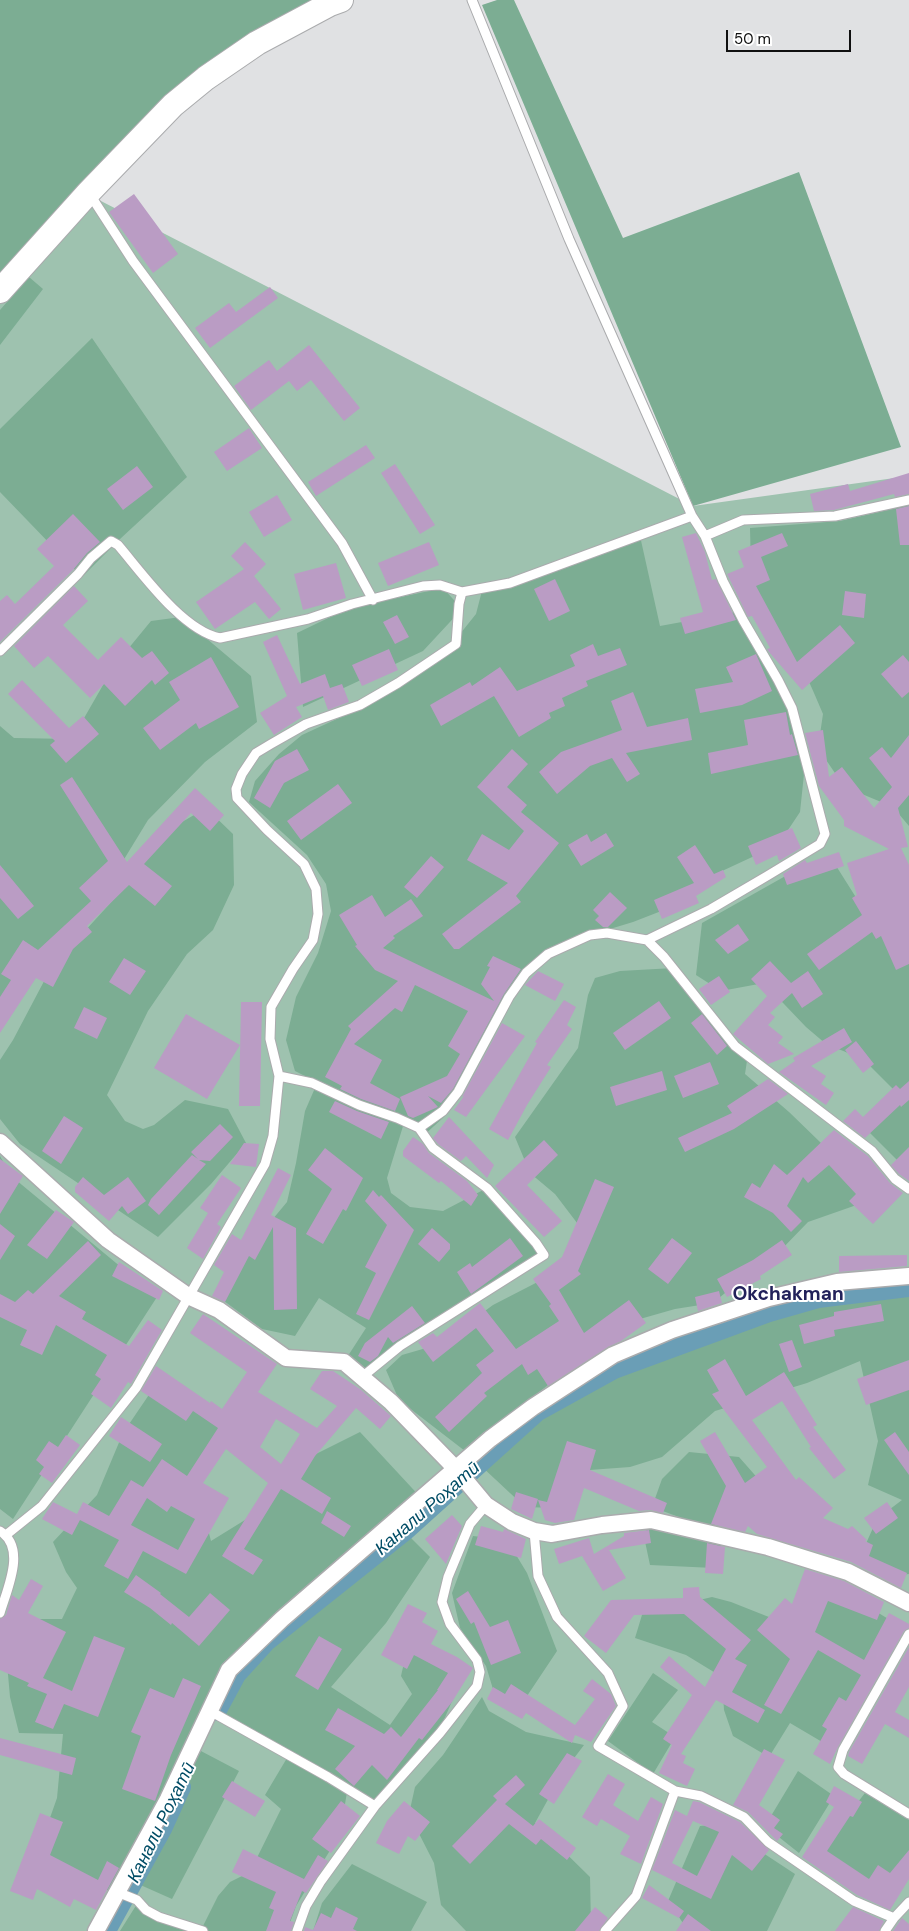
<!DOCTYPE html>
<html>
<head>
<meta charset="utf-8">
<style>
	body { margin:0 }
	#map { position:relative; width:909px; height:1931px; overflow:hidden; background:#e0e1e3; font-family:"DM Sans",sans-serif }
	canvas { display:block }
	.scale { position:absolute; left:726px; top:30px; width:125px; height:22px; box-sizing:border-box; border:2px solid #101010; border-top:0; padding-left:6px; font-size:15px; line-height:18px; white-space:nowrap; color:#101010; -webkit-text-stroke:4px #fff; paint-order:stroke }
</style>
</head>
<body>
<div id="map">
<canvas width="909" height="1931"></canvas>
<div class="scale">50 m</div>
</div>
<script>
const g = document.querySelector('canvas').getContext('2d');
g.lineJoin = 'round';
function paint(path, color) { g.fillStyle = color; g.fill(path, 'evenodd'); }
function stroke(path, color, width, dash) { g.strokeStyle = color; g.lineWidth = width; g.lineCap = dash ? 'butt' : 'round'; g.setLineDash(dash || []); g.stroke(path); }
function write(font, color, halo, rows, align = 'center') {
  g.font = font + ' "DM Sans",sans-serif'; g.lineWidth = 4; g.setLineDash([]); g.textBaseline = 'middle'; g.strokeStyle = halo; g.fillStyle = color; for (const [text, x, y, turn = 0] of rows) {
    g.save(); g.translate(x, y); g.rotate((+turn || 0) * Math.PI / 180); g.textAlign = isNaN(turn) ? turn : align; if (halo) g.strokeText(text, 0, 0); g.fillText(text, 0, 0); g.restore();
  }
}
paint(new Path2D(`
	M0,149l693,357 216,-30v1455h-909z`), '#9ec2af');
paint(new Path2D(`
	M0,0h316l-79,57 -237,233z
	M497,0h17l109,238 176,-66 102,275 -208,59 -211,-501z
	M29,277l14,12 -43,56v-35z
	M92,338l95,139 -67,62 -38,38 -82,-85v-63z
	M909,505v321l-16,-19 -31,-13 -23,-15 -21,-31 5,-34 -9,-21 -8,-18 -46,-57 -9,-49 -1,-41 90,-7z
	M640,536l20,90 82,-15 56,113 6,50 -4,38 -22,33 -71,33 -38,30 -36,14 -43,13 -49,26 -20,24 -51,96 -25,35 -22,20 -19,-13 -17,55 4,15 19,14 33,4 44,-23 57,67 -144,91 -38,31 -18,-15 22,-34 -47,-30 -24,38 -33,-7 -42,-31 32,-54 35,-42 9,-39 9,-52 10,-23 22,4 -42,-21 -9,-31 10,-43 22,-44 13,-42 -5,-27 -19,-29 -58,-53 6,-21 24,-27 23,-19 63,-29 91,-67 20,-25 8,-31 67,-14z
	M443,588l19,21 -39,42 -120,56 -6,-74 52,-25z
	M181,617l70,59 6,46 -52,40 -57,58 -44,72 -104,117v-283l14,12 58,1 42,-73 37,-45z
	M206,808l27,26 1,51 -21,45 -26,24 -39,57 -41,84 18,26 18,8 11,-4 31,-25 43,9 18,34 -35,41 -53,53 -138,-93 -20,-25v-59l13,-20 38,-72 86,-94 28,-42z
	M833,861l41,65 35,-23v266l-7,-4 -40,-40 33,-34 -32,-32 -37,-15 -20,-17 -42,-44 -43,8 -25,-16 6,-52 87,-49z
	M674,968l74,86 -3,20 44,38 31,30 48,59 -60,21 -30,31 -29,20 -36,30 -38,6 -49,14 -161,128 -66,-51 -13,-30 16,-15 38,-11 53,-39 66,-34 28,-35 -32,-42 -25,-21 -15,-36 63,-89 10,-53 7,-17 25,-7z
	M0,1156l10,19 147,122 -144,222 -13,-10z
	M909,1288v286l-19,2 -30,-19 17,-38 25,-19 -34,-15 10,-44 -18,-80 -53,22 -92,28 -53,46 -32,10 -54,4 -20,37 -31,-1 -45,-42 58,-53 76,-42 155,-57 49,-14z
	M159,1380l66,41 -40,66 19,27 7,27 34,-21 57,-59 58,-29 64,69 -199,173 -108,218 -58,-12 -20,-31 18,-51 6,-64 -44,-1 -9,-36 -4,-45 27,-33h29l15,-31 -11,-16 -13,-30 44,-47 26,-62z
	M689,1452l50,5 22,25 -37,44 -29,-3 -43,-16 10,-28z
	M663,1523l61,13 -10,32 -64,-3 -7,-33z
	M405,1532l25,25 -44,66 -55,64 59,38 22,-31 -11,-18 5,-22 38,5 15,26 -16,37 -13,18 -56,60 -26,-14 -8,48 -44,72 -9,25h-167l17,-27 65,24 16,-32 12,-14 20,-10 31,-63 -16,-14 25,-42 -74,-40 21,-38 30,-33z
	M473,1536l34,4 20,33 30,78 -36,54 -25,-6 -10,-33 -26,-38 -8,-35z
	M815,1585l42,15 38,23 -66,123 -39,-23 -21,34 -36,-21 -9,-26 -2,-33 -36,-22 -51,-17 10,-33 25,2 42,-10 19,5 48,19z
	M653,1673l25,17 -26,32 23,15 -22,37 -45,-33z
	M482,1697l7,14 37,21 58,13 -22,29 -27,49 55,54 1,49 -4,5h-121l-25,-26 -7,-42 -25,-49 6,-27 28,-32z
	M199,1750l40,21 -67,128 -36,-16 27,-54z
	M798,1771l36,25 -35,57 -34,-27z
	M865,1793l44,27v43l-26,34 -65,-44z
	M723,1824l34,25 38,25 -28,57h-81l1,-2 -19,-28 32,-75z
	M352,1864l75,38 -16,29h-98l9,-28z`), '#7cad93');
stroke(new Path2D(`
	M217,1712l20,-37 30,-33 138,-110 133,-120 76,-42 155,-57 49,-14 91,-11
	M107,1931l56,-102 19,-42`), '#6a9eb6', 18);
paint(new Path2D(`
	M134,194l44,60 -25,19 -44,-61z
	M270,287l8,11 -68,50 -15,-20 34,-25 7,9z
	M309,345l51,63 -16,13 -33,-41 -14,11 -8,-10 -38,29 -17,-24 35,-26 8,11z
	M249,428l13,20 -35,23 -13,-19z
	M366,445l9,13 -59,38 -8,-14z
	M395,464l40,61 -15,9 -39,-61z
	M137,466l16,21 -30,23 -16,-21z
	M909,473v21l-14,3 -1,-3 -60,16 -20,1 -4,-17 38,-10 2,7z
	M277,495l15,25 -28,17 -15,-25z
	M909,506v39h-9l-4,-36z
	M73,514l27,28 -13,11 -14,17 -73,72v-41l7,-6 8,9 39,-38 -17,-17z
	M696,533l9,19 7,28 4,-1 20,41 -51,14 -5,-16 23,-6 -21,-75z
	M782,533l6,13 -27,11 9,23 -14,6 41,76 43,-37 15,18 -53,47 -33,-38 -2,-3 3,-1 -18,-32 -4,1 -21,-43 17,-7 -6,-16z
	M245,542l21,22 -12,12 27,33 -12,10 -14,-17 -40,27 -19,-27 48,-33 -13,-13z
	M429,542l10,23 -51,21 -10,-23z
	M336,563l10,35 -43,12 -9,-36z
	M555,579l15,32 -21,10 -15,-32z
	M74,586l14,15 -25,24 35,35 23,-23 21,21 10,-7 17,22 -14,12 -3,-5 -27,26 -21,-22 -14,14 -42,-42 -14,12 -20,-22z
	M845,591l21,3 -2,24 -22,-3z
	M397,615l12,22 -14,7 -12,-22z
	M277,635l23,49 25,-10 5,14 12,-4 7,18 -21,8 -5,-14 -27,11 6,10 -28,18 -14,-22 27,-17 -24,-54z
	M593,644l5,12 22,-8 7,17 -41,16 2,5 -26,12 3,8 -16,7 2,5 -32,19 -25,-41 -53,30 -11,-21 40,-23 2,4 28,-19 17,24 58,-25 -5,-11z
	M389,649l9,21 -36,16 -10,-21z
	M756,654l16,37 -30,14 -42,8 -5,-24 38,-7 -7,-15z
	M903,655l6,7v30l-7,6 -21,-24z
	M211,657l28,50 -40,22 -3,-6 -36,27 -17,-22 37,-28 -11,-18z
	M22,680l47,48 14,-12 16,18 -33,29 -16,-18 5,-4 -47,-47z
	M633,692l14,35 41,-9 4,22 -66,13 14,21 -13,8 -15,-24 -22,8 -33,28 -18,-22 22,-20 61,-22 -11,-29z
	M786,712l4,23 2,-1 6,21 -87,19 -3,-21 40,-8 -4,-25z
	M823,730l6,47 13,-10 32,41 18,-21 -23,-29 13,-11 9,11 18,-23v60l-11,13 10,39 -7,1 8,17v99l-13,6 -15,-34 -5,3 -4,-7 -53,38 -12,-16 55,-39 -10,-17 5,-3 -10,-32 42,-14 -45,-23v-6l-25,-34 -14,-53z
	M297,749l12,21 -25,13 -14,25 -16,-10 21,-37z
	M512,749l16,15 -21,23 20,18 -6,7 38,31 -43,53 5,6 -62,47h-5l-12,-15 66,-51 -41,-23 15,-26 27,16 15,-19 -47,-44z
	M72,777l55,85 68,-74 29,27 -14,16 -19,-18 -47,51 28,22 -17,20 -26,-21 -42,41 5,6 -19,17 -20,38 -17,-9 -36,55v-36l11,-17 -10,-6 22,-34 15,10 53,-49 -12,-13 29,-27 -48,-76z
	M338,784l14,19 -51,37 -14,-19z
	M792,828l9,20 -22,13 -2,-6 -21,10 -8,-19z
	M606,833l8,13 -33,20 -13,-21 19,-11 4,8z
	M695,845l19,29 9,-4 3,7 -30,19 3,7 -37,16 -8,-19 40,-17 -17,-26z
	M839,852l5,14 -57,19 -4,-11 22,-14 2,3z
	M431,856l13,11 -27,31 -13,-11z
	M0,865l34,41 -16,13 -18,-21z
	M610,892l17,16 -19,19h-5l-8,-7 4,-4 -6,-6z
	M372,895l13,22 26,-18 12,17 -30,20 2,2 -12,10 111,53 -13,-17 9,-17 -3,-1 6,-10 28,13 -17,25 -51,95 -12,14 -13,-7 10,11 -25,11 -5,-2 -8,-19 47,-21 13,-22 -12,-8 20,-35 -53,-26 -13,27 -7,-4 -41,36 28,16 -12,23 30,16 -5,12 -34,-12 -21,-10 2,-3 -17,-9 26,-48 -3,-3 50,-45 -23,-11 -20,-24 2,-1 -18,-30z
	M738,924l11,16 -21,14 -13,-14z
	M124,958l22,13 -16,24 -21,-13z
	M770,961l21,22 17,-12 15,23 -21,14 -10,-15 -22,20 5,4 -7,8 15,12 -5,6 16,11 -26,10 -35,-30 34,-38 -16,-17z
	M538,971l26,13 -9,17 -30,-16z
	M719,976l11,16 -19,13 -12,-16z
	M564,1000l12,7 -9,18 5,4 -25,36 4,2 -24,38 -19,35 -19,-11 48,-86 -2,-1z
	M659,1001l12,17 -46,32 -12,-17z
	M241,1002h21l-2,104h-21z
	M84,1007l23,11 -10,21 -23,-11z
	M186,1014l54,31 -33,54 -53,-31z
	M702,1014l25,32 -10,9 -26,-32z
	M502,1023l23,13 -59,81 -12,-7 10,-14 -2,1z
	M844,1028l8,14 -41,24 15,10 -5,8 13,9 -8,12 -47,-33 16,-11 -2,-3z
	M856,1041l18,23 -11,9 -18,-23z
	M710,1062l9,22 -36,14 -9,-22z
	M662,1071l5,19 -51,16 -6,-19z
	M768,1079l20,15 -54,35 -49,23 -7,-14 54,-25 -5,-7z
	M909,1081v19l-8,7 -1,-2 -35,33 -22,-17 12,-12 8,8 33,-32 4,4z
	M335,1101l22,10 32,11 -8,17 -52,-27z
	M64,1116l19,12 -22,36 -19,-13z
	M449,1117l45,48 -7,13 -21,-22 -5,5 -23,-17 -5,-6z
	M220,1124l13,13 -23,24 -11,-1 7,4 -47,51 -11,-10 3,-6 41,-44 6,4 -7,-7z
	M834,1130l34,26 22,27 13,10 -30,31 -24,-23 7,-7 -27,-29 -21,18 -5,-6 -16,29 15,15 -11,11 -18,-19 -29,-16 8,-14 8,5 14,-24 13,11z
	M413,1137l10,7 6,9 38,28 11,14 -7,11 -30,-25 -2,2 -36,-27v-5z
	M544,1140l14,15 -31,30 35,36 -18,16 -49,-51z
	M244,1143l15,1 -3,23 -26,-3z
	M909,1147v34l-10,-7 -8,-9z
	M325,1148l38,30 -17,33 -3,-2 -20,35 -17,-10 26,-45 -24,-19z
	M0,1159l23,17 -23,38z
	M278,1168l13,7 -20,40 25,13 1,81 -23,1 -1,-83 -18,33 -6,-4 -24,46 -13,-6 12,-24 -10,-7 18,-31 9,6z
	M222,1175l19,13 -24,36 4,3 -18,32 -16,-11 21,-35 -8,-5z
	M83,1177l21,18 24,-18 18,24 -18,13 -6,-8 -13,15 -34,-29v-5z
	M595,1179l19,8 -36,84 3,3 -22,16 25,43 45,-33 17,23 -25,18 -13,6 -60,39 -11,-17 -9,6 -6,-11 -38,29 3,3 -38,36 -14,-15 47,-44 -6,-8 18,-14 -18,-23 -43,34 -15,-20 15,-9 4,4 43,-34 36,46 43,-28 -10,-15 2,-2 -18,-25 29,-22z
	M373,1190l6,7 2,-2 33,35 -45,90 -13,-6 20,-41 -11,-6 22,-42 -22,-24z
	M56,1210l18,12 -27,37 -20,-14z
	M0,1224l15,12 -15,24z
	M432,1228l18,16v5l-11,13 -21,-18z
	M510,1238l13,18 -52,38 -14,-22 13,-9 2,4z
	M672,1238l20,15 -24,31 -20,-15z
	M782,1240l10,15 -32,21 1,3 -34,18 -10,-18 36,-19z
	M88,1241l13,14 -42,41 27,16 -4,7 47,27 19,-26 14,10 -31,54 -3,-2 -17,26 -20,-14 10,-15 -6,-4 12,-20 -51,-30 -14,30 -22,-10 7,-15 -27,-13v-23l15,8 13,-12 5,4z
	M907,1255v11l-68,6v-16z
	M119,1262l44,29 -4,9 -47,-24z
	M719,1291l3,12 -24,8 -3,-14z
	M881,1304l3,17 -50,9 1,6 -31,8 -5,-19 35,-9v-4z
	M412,1306l13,17 -32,20 -5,-6 -10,19 -8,6 -12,-6 7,-13z
	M203,1314l74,50 -19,28 59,36 20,-22 -27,-17 12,-18h11l27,18 31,27 -11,13 -24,-21 -41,48 -14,23 30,19 -9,16 -41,-25 -37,60 19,11 -10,15 -31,-19 46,-73 -42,-34 -23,34 26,15 -43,76 -43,-23 -15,28 -24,-13 15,-26 -39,-20 -8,15 -30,-16 11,-17 24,12 6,-12 26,14 22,-36 12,7 19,-28 25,17 31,-48 -25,-17 -7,10 -45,-30 15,-25 54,37 1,-2 11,8 25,-37 -57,-39zM276,1419l24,15 -19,30 -21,-17zM147,1498l20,14 4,-6 24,13 -17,31 -47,-25z
	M792,1340l10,27 -13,5 -10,-28z
	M725,1359l21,37 38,-24 33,53 -4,2 33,43 -12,9 -25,-31 2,-1 -29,-46 -30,19 44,60 3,-3 34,31 -10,10 25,11 4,-3 15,14 -2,1 8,4 -4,11 38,17 -6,15 -50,-26 -94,-28 -9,-8 -3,6 -34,-8 15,-38 -26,-45 15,-9 30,51 22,-16 -55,-73 7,-3 -12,-21z
	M909,1360v30l-43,15 -9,-26z
	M121,1417l41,27 -12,18 -41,-26z
	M895,1432l14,20v23l-25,-35z
	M66,1435l14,10 -28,38 -13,-9 5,-7 -8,-7 13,-19 9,6z
	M567,1441l29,9 -6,20 77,33 -4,10 -13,-3 -11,1 -55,-23 -10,32 -19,3 -10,-3 -7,-20 9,2z
	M516,1492l22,7 -6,20 -21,-10z
	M887,1502l11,16 -22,16 -12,-16z
	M327,1511l24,15 -7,11 -23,-14z
	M452,1515l10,11 -16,38 -21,-25z
	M481,1526l22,6 1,-3 22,10 -5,19 -46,-13z
	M649,1530l2,13 -42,7 17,28 -23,13 -21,-35 -23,8 -5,-15 35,-11 5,16 30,-18v-3z
	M707,1543l18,4 -2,27 -18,-1z
	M805,1569l39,12 40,21 -7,18 -49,-19 -13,31 49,28 25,-47 20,11v4l-5,3 -66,116 -8,17 -17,-10 14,-25 -5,-3 17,-29 7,4 15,-26 -43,-25 -37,64 -17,-9 26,-46 -33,-29 28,-32 7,6z
	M136,1575l25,18 -1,1 29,23 21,-24 20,17 -31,36 -27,-23 -1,2 -21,-17 -26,-16z
	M31,1579l12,7 -15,27 38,19 -23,46 29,13 22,-55 31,12 -27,69 -34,-13 -11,25 -18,-7 12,-28 -20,-8 2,-3 -29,-13v-51l6,-4 6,-20 7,5z
	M699,1587l1,10 51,43 -16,19 12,6 -15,27 33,18 -7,13 -42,-23 -35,54 5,2 -3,7 12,6 -8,17 -28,-13 13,-28 -9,-6 29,-44 -32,-28 9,-11 36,31 21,-38 -42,-35 -50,1 -28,38 -22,-17 27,-36 72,-2v-10z
	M468,1591l22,36 18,-7 13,33 -30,12 -17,-43 -3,2 -15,-25z
	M408,1604l19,9 -5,9 16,9 -7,13 26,13 16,11 -21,34 -30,38 -3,-2 -32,42 -15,-15 -18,21 -19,-17 20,-23 -30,-16 13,-22 46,26 7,-7 10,10 37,-47h-1l11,-17 -34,-18 -7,14 -26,-14z
	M319,1636l23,13 -24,41 -23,-14z
	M909,1647v40l-14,25 14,8v18l-24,-14 -23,40 -14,-8 1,-4z
	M183,1678l18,8 -30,69 -16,46 -33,-12 19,-53 -10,-4 19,-44 24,10z
	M592,1679l19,15 5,12 -25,36 -16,-7 -3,8 -46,-30 -4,6 -35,-20 6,-12 12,7 6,-10 64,41 20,-26 -12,-8z
	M0,1738l76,20 -4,17 -72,-20z
	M764,1749l21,11 -26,45 21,15 -6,8 9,6 -6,7 -29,-29 -15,-7z
	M567,1753l15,8 -28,43 -15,-10z
	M608,1774l17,10 -12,21 25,16 13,-24 12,7 -22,60 -21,-10 10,-18 -29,-17 -4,7 -15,-9z
	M516,1775l9,10 -20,19 28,22 6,-7 37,29 -9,12 -26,-21 -5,6 -27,-21 -39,40 -18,-18 45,-46 -4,-4z
	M232,1781l33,20 -10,16 -33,-20z
	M834,1786l28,16 -9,15 -3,-1 -23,35 42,28 9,-14 12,8 19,-23v29l-19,31 -33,-15 -55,-38 32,-50 -8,-5z
	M341,1801l19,15 -29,37 -19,-14z
	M404,1801l26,21 -15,19 -7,-5 -9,18 -23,-11 11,-22z
	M693,1801l6,1 41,20 29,28 -17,21 -20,-16 -21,44 -59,-29 23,-60 12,6zM693,1821l26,11 -22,44 -25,-13z
	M40,1813l23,9 -13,33 48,25 9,-19 12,7 -23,42 -22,-11 -4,8 -33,-18 -4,11 -23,-9z
	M243,1849l61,30 14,-24 10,6 -22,32 -4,-2 -12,30 4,1 -3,9h-25l8,-21 -5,-2 7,-16 -44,-20z
	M649,1885l35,26 -5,7 -37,-20z
	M336,1907l22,11 -5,11 4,2h-53l1,-4 8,3 8,-17 10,5z
	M595,1907l13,11 -9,13h-24z
	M853,1907l31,14 -5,10h-44z
	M688,1914l23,17h-35z
	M902,1918l7,6v7h-16z`), '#ba9cc4');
const lane = new Path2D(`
	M472,0l97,239 123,277
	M89,193l44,68 209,282 31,57
	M705,536l38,-16 92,-4 74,-16
	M0,651l78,-77 13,-16 20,-17 7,4c24,28 64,85 102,93l88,-19 44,-15 71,-18 17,-1 22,7 48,-9 182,-67 13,20 18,45 20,39 35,60 14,28 33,126 -5,10 -53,32 -56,33 -64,31
	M279,1076l-9,-37 1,-32 22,-38 20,-29 5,-26 -2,-25 -12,-25 -37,-34 -30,-32 -1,-9 6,-15 14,-21 15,-9 35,-20 54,-19 38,-22 58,-39 3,-40 3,-12
	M419,1128l24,-17 15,-19 51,-95 17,-24 22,-19 42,-19 17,-2 40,7 17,17 71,89 137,105 23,28 14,10
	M0,1531c27,17 7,58 0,82
	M534,1531l4,45 19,41 51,56 15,33 -25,40 77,45 -39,105 -31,35
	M6,1535l36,-29 94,-118 129,-224 8,-28 6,-60 33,7 47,22 38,13 22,10 14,20 54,40 49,55 8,12 -144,91 -38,31
	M909,1634l-66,116 -5,17 6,7 65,40
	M210,1711l118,66 47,29
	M675,1791l26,5 43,21 24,25 86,59 40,17 15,-16
	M117,1892l20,8 9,10 13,7 44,14
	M297,1931l9,-25 15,-25 54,-75 65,-73 37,-47 3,-14 -3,-12 -27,-36 -8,-22 6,-25 22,-53 16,-19
	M885,1931l9,-13`);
const street = new Path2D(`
	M0,1142l108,98 80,56 31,14 67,48 58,4 47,40 65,67 30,36 26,17 22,9 18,3 50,-9 49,-5 117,27 80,25 61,31
	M96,1931l72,-132 61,-129 53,-51 208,-180 43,-32 80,-52 59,-25 97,-32 68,-16 72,-6`);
const secondary = new Path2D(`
	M0,291l89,-99 84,-87 33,-27 51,-35 73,-39 11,-4`);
stroke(lane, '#aaabad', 11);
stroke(street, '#aaabad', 19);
stroke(secondary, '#aaabad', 26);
stroke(lane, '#fff', 9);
stroke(street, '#fff', 16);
stroke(secondary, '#fff', 24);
write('italic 18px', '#004c65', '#fff', [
	["Канали Роҳатӣ",428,1509,-41],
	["Канали Роҳатӣ",162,1823,-64]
]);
write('bold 19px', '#22215a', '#fff', [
	["Okchakman",788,1295]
]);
</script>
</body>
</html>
